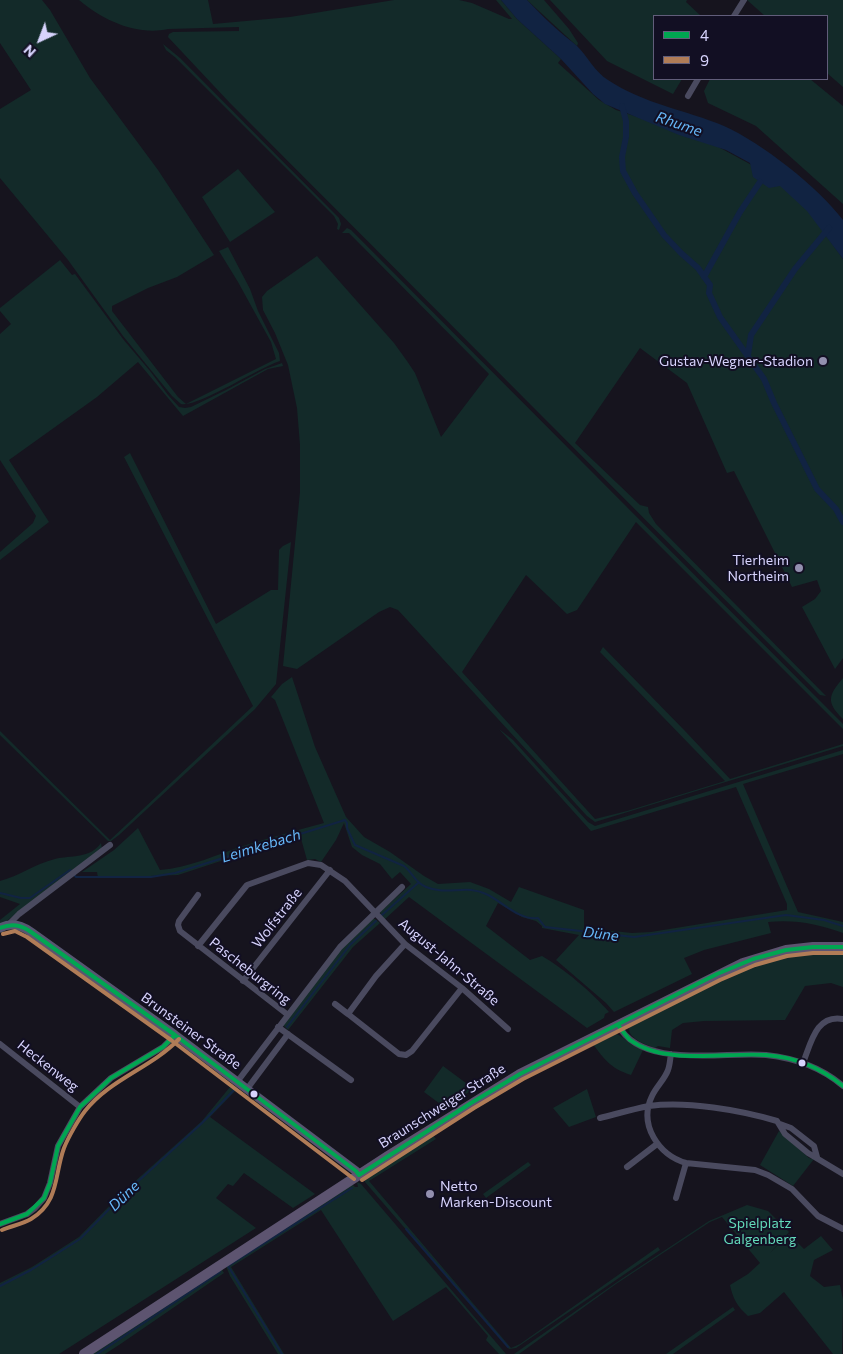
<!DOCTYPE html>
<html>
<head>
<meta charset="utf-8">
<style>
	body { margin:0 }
	#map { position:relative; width:843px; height:1354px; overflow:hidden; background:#16141e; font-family:Commissioner,sans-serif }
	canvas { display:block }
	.legend { position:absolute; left:653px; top:15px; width:175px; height:65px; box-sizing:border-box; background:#120f23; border:1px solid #615d7a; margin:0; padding:6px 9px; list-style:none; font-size:15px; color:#d7d3fd }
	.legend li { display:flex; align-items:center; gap:10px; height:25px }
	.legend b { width:25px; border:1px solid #615d7a }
	.north { position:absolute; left:15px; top:15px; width:50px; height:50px; -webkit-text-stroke:4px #120f23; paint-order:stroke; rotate:223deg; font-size:14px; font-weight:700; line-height:20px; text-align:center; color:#d7d3fd }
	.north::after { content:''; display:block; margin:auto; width:18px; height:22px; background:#d7d3fd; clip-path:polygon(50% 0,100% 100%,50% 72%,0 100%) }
</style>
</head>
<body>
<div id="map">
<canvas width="843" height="1354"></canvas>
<ul class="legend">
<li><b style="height:6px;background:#00a651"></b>4</li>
<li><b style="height:6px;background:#b07c57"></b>9</li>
</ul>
<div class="north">N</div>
</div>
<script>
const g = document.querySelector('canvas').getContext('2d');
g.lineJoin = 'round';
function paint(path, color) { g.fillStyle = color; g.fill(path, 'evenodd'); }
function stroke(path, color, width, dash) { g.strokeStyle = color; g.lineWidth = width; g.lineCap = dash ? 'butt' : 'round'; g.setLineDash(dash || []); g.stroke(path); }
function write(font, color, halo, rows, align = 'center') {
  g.font = font + ' Commissioner,sans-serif'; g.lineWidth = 4; g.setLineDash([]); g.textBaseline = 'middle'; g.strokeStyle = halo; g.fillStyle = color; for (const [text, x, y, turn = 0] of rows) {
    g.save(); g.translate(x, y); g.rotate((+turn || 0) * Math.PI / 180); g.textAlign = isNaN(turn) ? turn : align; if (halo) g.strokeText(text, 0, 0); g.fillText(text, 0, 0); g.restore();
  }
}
paint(new Path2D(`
	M0,0h42l8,10 40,68 68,92 56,85 -37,22 -29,11 -36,18v5l66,86 8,7 90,-45 -5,-17 -33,-60 -19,-31 9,-4 22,42 8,22 21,42 1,8c-22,7 -83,47 -99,43l-9,-8 -49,-60 -55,-76 -68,-82v-69l31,-19 -31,-47z
	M79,0h129l5,24 77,-7 104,-17h65l13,3 37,16h3l-16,-19h5l16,19 44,40 -3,4 41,37 17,10 86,28 57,31 38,26 46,64v399l-8,11 -33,-62 13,-8 6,-8 -4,-11 -25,7 -58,-116 -7,2 -40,-90 -47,-35 -65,95 65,62 8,2 1,6 7,11 170,172 -6,-1 -591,-593 -61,-65 1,-3 4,-2 66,-1v-4l-71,2c-31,7 -66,-9 -89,-29z
	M527,0h17l25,29 9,14 -1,3z
	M550,0h137l-1,2 15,14h-47v63h28l-9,15 -66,-33z
	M747,0h96v87l-16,-14v-57h-62z
	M163,44l17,14 159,160 2,6 -2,6 -2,-1 1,-5 -4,-8 -158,-158 -10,-8z
	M710,79h100l33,27v98l-87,-78 -48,-23 -4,-12z
	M238,169l37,43 -45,30 -28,-45z
	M347,228l4,2 492,494v5l-207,-207 -59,88 -10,4 -41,-39 -64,97 133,147 32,-8 98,-30 -125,-129 3,-5 83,85 44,47 113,-35v2l-248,76 -8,-6 -189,-206 -8,-3 -11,5 -82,57 -14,-3 17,-174v-47l-3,-37 -9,-43 -13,-32 -12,-23 -1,-13 5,-6 50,-35 77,87 13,18 8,12 26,64 48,-63 -140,-141h-7z
	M60,260l12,15 3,-1 48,65 27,32 18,24 11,12 6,1 6,-1 35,-17 39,-21 17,-6 1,3 -15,3 -85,47 -45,-54 -41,35 -88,63 40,62 -49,38v-8l33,-29 3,-7 -36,-56v-126l11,-10 -11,-13v-3z
	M130,453l86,171 55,-34h7l1,-40 4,-4 8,-4 -15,142 -21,25 -136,126 -8,6h-3l-108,-106v-4l110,109 143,-134 -129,-249z
	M292,677l23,70 31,70 18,20 26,15 34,24 14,8 32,-2 19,7 22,13 8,-15 65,23v18l48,5 19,-1 136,-22v-6l-51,-117 -145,44 -92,-102 14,11 75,82 7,4 248,-76v4l-100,30 55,128 45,10v11c-24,-9 -49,-14 -75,-11l3,11 -67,17 -20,8 8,16 -78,38 -8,-9 -50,-43 23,-25 -37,-7v-2l-6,-5 -14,-4 -24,-14 -12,23 44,34 12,-4c21,12 51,37 67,56l-4,2 -1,4 -17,10 -178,-131 -25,23 -4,-8 31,-28 -11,-12 -8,7 -12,-15 -18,-9 -10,-8 -8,-24 -8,17 -15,22 -6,-3 -8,1 -7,-25 -122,40 -80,3 -1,-6h-15l32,-22 24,-22 22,42c29,-2 58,-16 86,-25 26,-8 52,-15 78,-22l-49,-123 -4,-3 11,-13z
	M843,678v41c-17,-17 -15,-23 0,-41z
	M101,843l1,6 -98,74 -4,1v-4l20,-16 -20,-7v-16c19,-5 35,-17 55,-22 16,-4 35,0 46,-16z
	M371,919h4l5,4 -27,24 -65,83 -5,-5 62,-81z
	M843,951v36l-12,-4 -26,3 -20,34 -81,1 -21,2 -11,7 -2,18 -12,-2 -3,2c-11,-4 -34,-12 -23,-26l120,-59 44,-11z
	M612,1032c11,4 20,13 31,18l-12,25c-21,-7 -26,-15 -39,-32z
	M443,1066l31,23 -18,11 -9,9 -23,-17z
	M230,1087l7,2 -27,28 105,77 -22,14 -49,-35 -11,13 -5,-2 -12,14 40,30 -197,126h-59v-71l32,-16 47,-30 42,-43 81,-73z
	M587,1089l9,28 -27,10 -16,-19z
	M779,1131l30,27 5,1 -21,27 -33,-21z
	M431,1133l5,6 -67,42 142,167 9,-4 138,-97 2,3 -144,98 -7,1 -144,-167v-6z
	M528,1162l3,3 -45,33 -3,-4z
	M357,1182l4,2 145,170h-7l-13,-14 2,-4 -42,-49 -53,34 -72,-111 -90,57 53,87h-6l-48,-78 -4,-10 126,-82 3,3h3z
	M747,1205l21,6 21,21 -19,21 19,-19 15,15 17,-13 12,14 -19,10 -4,16 14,11 16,-2 3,15 -1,54h-9l-49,-62 -24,21 -12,3c-11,-10 -15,-17 -18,-31l18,-11 12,-11 -38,-46 -12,5 -94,62 -97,70h-5l106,-74 89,-59z
	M221,1268l3,5 -105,72 -14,9h-15z
	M733,1307l2,3 -62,44h-7z`), '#132a29');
paint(new Path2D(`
	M501,0h26c11,11 21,22 33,32 5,5 12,9 17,14 11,11 18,26 31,34 36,24 78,30 116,46 38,17 94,61 119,94v39l-36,-48 -27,-25 -11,2 -16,-11 -3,-14 -24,-13 -47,-15 -74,-31 -12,-10 -32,-35 -44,-40z`), '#112342');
stroke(new Path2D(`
	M0,893l21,5h9l40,-28 6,7h75l24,-4 170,-53 2,3v5l8,17 49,21c9,7 11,17 22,21 22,9 40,-3 60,7 16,7 33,27 52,24l7,9 89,10 152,-22 38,5 19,6
	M382,915l36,-32
	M287,1027l63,-82 26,-24
	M406,1229l102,118
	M0,1286l31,-16 49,-31 43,-44 79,-72 33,-34
	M97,1354l123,-82
	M282,1354l-54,-88 124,-78`), '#112342', 2);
stroke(new Path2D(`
	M622,106l4,15v16l-4,20 1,14 12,22 29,42 17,18 17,15 12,17 -1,8 11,24 44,62 10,24 43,86 19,20 7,13
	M704,277l36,-65 20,-30
	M748,355l3,-20 44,-66 34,-41`), '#112342', 6);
stroke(new Path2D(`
	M734,16l10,-16
	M688,96l10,-17
	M198,895l-19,26 -1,4 2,6 108,84
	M8,925l11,-11 91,-69
	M405,944l-29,32 -28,38 51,40 7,1 6,-4 50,-63
	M198,946l49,-61 61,-22 13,2 24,16 60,63 57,44 46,41
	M243,981l87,-111
	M335,1004l13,10
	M618,1025c24,45 106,26 148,30 28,3 55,12 77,31
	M278,1027l73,53
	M0,1044l80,63
	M671,1054c-1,5 -1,11 -3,16 -3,9 -12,17 -16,26 -14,29 7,59 34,67l69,7 13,5 24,14 26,27 25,13
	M803,1063c8,-20 13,-49 40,-44
	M237,1082l103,-135 62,-60
	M247,1089l41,-55
	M600,1118c16,-4 33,-9 49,-12 38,-5 91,4 128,15l8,13 23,19 35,21
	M780,1124l11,4 23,18 3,11
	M627,1167l30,-23
	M676,1198l10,-35
	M0,1224l27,-10 8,-6 9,-10 6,-15 8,-37 22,-39 31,-29 52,-31 12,-12`), '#4a4a5f', 6);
stroke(new Path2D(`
	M0,928c11,-6 21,-3 31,4l144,103 181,136 3,4`), '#575671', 9);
stroke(new Path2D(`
	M84,1354l304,-198 132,-82 223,-111 43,-13 27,-3h30`), '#5d5470', 10);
stroke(new Path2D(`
	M0,928c12,-5 21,-3 31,4l144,103 181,136 3,4
	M618,1025c4,5 8,11 12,15 36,26 94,12 136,15 28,2 55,13 77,31
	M359,1175l112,-72 49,-29 197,-100 36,-15 33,-9 27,-3h30
	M0,1224l27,-10 17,-16 6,-15 8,-37 22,-39 31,-29 52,-31 12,-12`), '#00a651', 4);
stroke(new Path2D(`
	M3,934l12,-3 12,6 144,103 183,139
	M362,1180l112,-72 49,-29 197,-99 35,-15 32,-9 26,-3h30
	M2,1230c9,-4 21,-6 29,-11 29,-18 23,-44 33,-71 4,-10 14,-28 21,-37 25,-32 66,-43 94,-72`), '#b07c57', 4);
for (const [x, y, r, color] of [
	[823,361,5,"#9390af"],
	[799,568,5,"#9390af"],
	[802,1063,4.5,"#d7d3fd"],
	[254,1094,4.5,"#d7d3fd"],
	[430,1194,5,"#9390af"]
]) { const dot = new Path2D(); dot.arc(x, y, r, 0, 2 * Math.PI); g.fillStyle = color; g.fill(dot); stroke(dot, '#120f23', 2); }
write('14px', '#d7d3fd', '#120f23', [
	["Gustav-Wegner-Stadion",813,361],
	["Tierheim",789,560],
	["Northeim",789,576],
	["Netto",440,1186,"left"],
	["Marken-Discount",440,1202,"left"]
], 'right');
write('14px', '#d7d3fd', '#120f23', [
	["Wolfstraße",277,918,-52],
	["August-Jahn-Straße",449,962,40],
	["Pascheburgring",250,971,38],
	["Brunsteiner Straße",191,1031,36],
	["Heckenweg",48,1066,38],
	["Braunschweiger Straße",442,1106,-32]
]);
write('14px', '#63daba', '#120f23', [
	["Spielplatz",760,1223],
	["Galgenberg",760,1239]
]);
write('italic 15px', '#66b7f8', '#120f23', [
	["Rhume",679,124,19],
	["Leimkebach",261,846,-17],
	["Düne",601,934,7],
	["Düne",124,1196,-44]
]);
</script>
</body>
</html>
